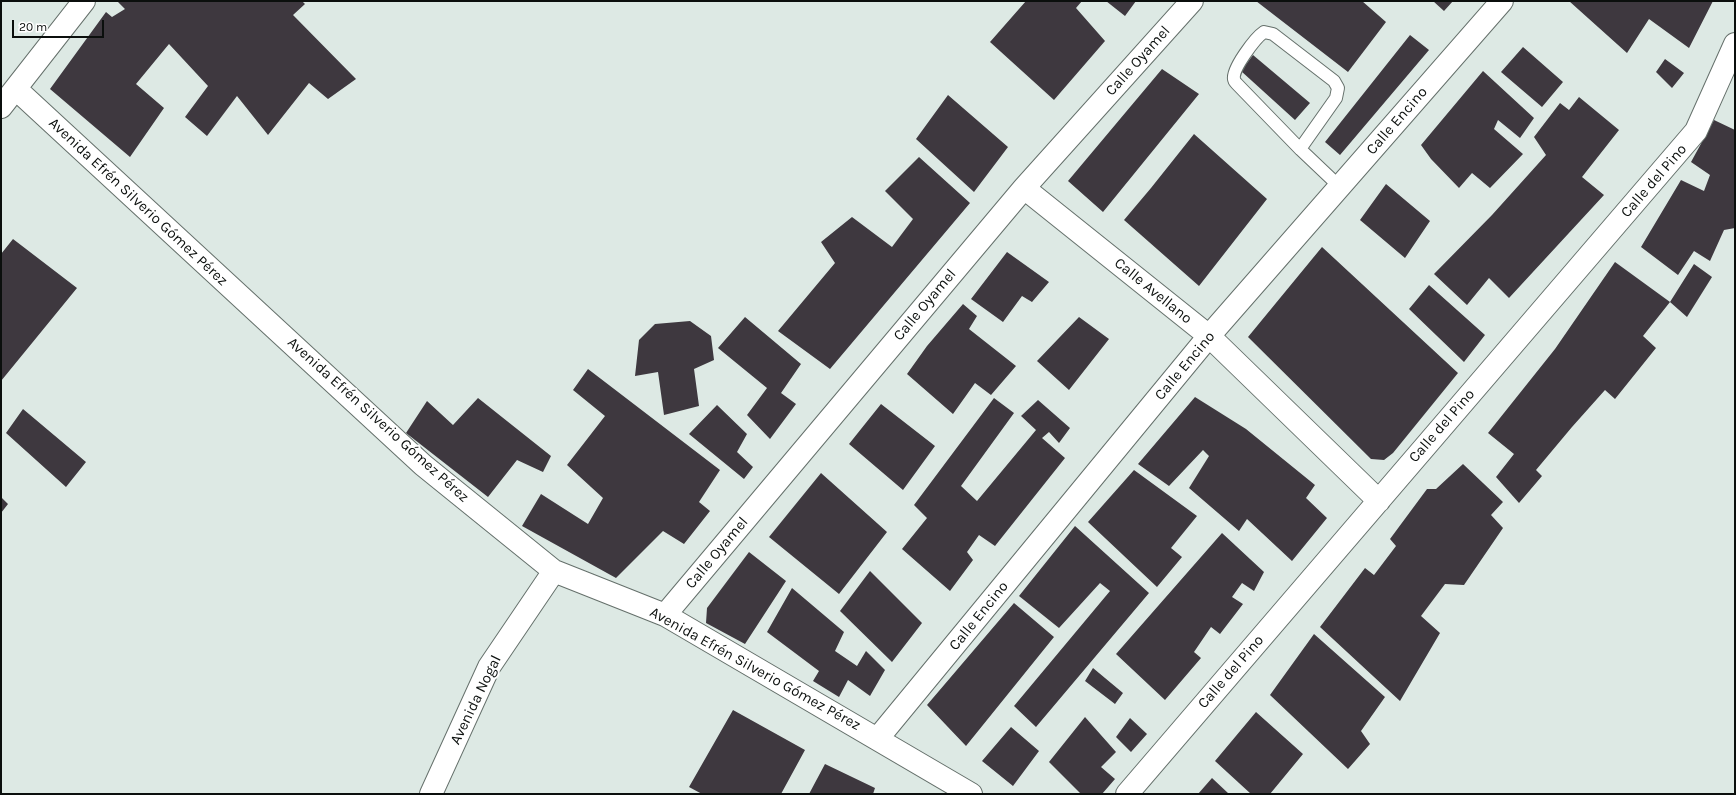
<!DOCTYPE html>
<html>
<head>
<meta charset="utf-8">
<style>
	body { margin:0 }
	#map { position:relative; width:1736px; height:795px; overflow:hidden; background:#dde9e4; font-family:Karla,sans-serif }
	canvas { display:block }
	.frame { position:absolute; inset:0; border:2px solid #0b0f0d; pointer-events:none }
	.scale { position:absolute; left:12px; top:20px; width:92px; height:18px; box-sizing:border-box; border:2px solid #0b0f0d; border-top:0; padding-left:5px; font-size:12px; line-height:14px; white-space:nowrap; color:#0b0f0d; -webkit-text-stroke:3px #fff; paint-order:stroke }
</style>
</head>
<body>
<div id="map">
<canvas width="1736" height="795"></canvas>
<div class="frame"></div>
<div class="scale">20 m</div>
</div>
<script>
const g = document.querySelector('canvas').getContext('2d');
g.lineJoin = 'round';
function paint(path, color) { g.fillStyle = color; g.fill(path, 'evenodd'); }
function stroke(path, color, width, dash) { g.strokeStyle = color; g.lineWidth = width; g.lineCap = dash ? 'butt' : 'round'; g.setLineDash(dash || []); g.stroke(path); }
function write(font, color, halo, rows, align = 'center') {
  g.font = font + ' Karla,sans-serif'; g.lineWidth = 4; g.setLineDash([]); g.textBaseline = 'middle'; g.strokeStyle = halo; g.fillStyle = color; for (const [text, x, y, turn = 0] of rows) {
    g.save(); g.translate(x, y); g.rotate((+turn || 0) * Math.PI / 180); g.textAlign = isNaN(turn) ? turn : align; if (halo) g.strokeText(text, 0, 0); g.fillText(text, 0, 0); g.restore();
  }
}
paint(new Path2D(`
	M120,1h182l3,3 -12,11 63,64 -28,20 -19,-16 -41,52 -31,-39 -30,40 -22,-19 23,-31 -39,-42 -33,40 28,24 -34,49 -80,-68 56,-77 6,5 13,-8 -7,-7z
	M1026,1h56l-6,7 29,33 -51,59 -64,-58z
	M1106,1h30l-11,15z
	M1256,1h106l24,21 -38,50z
	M1433,1h20l-9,10z
	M1569,1h144l-24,47 -40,-29 -22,34z
	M1410,35l19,15 -89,105 -15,-13z
	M1523,47l40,35 -21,25 -41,-35z
	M1253,55l57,48 -15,17 -54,-49z
	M1665,59l19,14 -12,15 -16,-16z
	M1162,69l37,25 -96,118 -35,-31z
	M1483,71l51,47 -14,20 -22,-18 -4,9 29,25 -33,34 -18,-15 -13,15 -28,-29 -10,-14z
	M948,95l60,52 -34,45 -58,-53z
	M1579,97l40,33 -37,47 22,18 -95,103 -20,-20 -22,27 -33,-31 58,-59 54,-60 -12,-18 26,-34 9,7z
	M1714,120l21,10v98l-11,2 -14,31 -16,-10 -16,24 -37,-28 40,-67 23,11 6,-16 -19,-13z
	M1194,134l73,65 -68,87 -75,-66 27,-32z
	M919,157l51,46 -140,166 -52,-38 57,-68 -14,-21 31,-25 40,30 21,-28 -28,-28z
	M1386,184l44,37 -25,37 -45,-38z
	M13,239l64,49 -76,93v-127z
	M1322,247l136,126 -65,80 -9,7 -13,-1 -123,-122z
	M1007,252l42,30 -17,20 -10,-6 -19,26 -32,-23z
	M1615,262l55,40 -27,34 13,12 -41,51 -10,-9 -33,37 -36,43 6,6 -23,27 -23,-26 18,-23 -26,-21 67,-84z
	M1694,264l18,13 -25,40 -17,-15z
	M1429,285l56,50 -21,27 -55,-53z
	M963,304l14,12 -8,13 47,37 -25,29 -16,-12 -22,31 -46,-40 20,-28z
	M745,317l56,47 -20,29 15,11 -26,35 -23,-24 20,-27 -49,-40z
	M1079,317l30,22 -40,51 -32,-29z
	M690,321l21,15 3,24 -20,9 5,37 -35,9 -6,-43 -23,4 4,-36 16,-16z
	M588,369l132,101 -21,32 11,9 -26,33 -21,-13 -47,47 -94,-52 19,-32 47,30 15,-26 -36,-33 38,-49 -32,-26z
	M1195,397l51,32 69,56 -9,13 21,20 -35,43 -45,-42 -8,12 -50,-43 20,-32 -6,-6 -34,36 -31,-22z
	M478,398l73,58 -8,16 -26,-12 -29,37 -82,-64 21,-32 26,24z
	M994,398l20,15 -53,73 16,15 59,-71 -15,-14 17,-16 32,28 -11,15 -10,-11 -7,6 23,20 -70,88 -16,-11 -12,17 6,8 -23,31 -48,-42 25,-31 -13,-13z
	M881,404l54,42 -32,44 -54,-46z
	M717,405l30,29 -10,18 16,15 -9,12 -55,-45z
	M23,409l63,53 -20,25 -60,-54z
	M1463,464l40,38 -12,13 12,13 -39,57 -19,-1 -24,32 19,17 -40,68 -80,-74 45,-59 9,7 22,-29 -6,-7 37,-50h9z
	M1134,470l63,46 -26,32 11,9 -25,30 -69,-65z
	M821,473l66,59 -48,62 -70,-57z
	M1,497l7,7 -7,9z
	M1075,526l74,67 -113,134 -22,-21 96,-115 -10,-8 -41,45 -40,-32z
	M1222,533l42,39 -10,19 -12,-8 -10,14 11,7 -23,30 -9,-7 -17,25 7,6 -36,42 -49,-46z
	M749,552l37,29 -41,63 -39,-21 1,-15z
	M870,571l52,52 -30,39 -52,-51z
	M792,588l52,44 -9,19 22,15 9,-15 19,19 -15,26 -22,-16 -9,17 -26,-16 6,-10 -52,-39z
	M1014,603l40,34 -88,109 -39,-41z
	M1314,634l71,63 -24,34 9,13 -22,25 -78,-74z
	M1093,668l30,25 -8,11 -30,-23z
	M733,710l72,40 -24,44h-79l-13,-7z
	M1256,712l47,42 -33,40h-19l-36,-33z
	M1085,717l31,35 -15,15 14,12 -13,15h-21l-32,-32z
	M1130,718l17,16 -16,18 -15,-15z
	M1011,727l28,24 -26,35 -31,-25z
	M825,764l50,24 -2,6h-64z
	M1212,778l17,16h-31z`), '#3e383f');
const lane = new Path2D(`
	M1264,32l9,2 61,47 4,7 -2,10 -36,51 -63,-65c-1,-1 -3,-3 -3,-5 -2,-10 21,-41 30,-47z
	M1300,149l40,38`);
const street = new Path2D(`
	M16,89l407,376 131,106 111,44 306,179
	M1,107l83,-106
	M1024,188l185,148 170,165
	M665,615l359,-427 168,-187
	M878,738l331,-402 293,-335
	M431,794l58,-127 65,-96
	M1127,794l569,-663 39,-87`);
stroke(lane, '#65706b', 14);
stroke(street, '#65706b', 24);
stroke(lane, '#fff', 12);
stroke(street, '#fff', 22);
write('15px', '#0b0f0d', '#fff', [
	["Calle Oyamel",1138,61,-48],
	["Calle Encino",1397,121,-49],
	["Calle del Pino",1654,181,-49],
	["Avenida Efrén Silverio Gómez Pérez",138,202,43],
	["Calle Avellano",1153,291,39],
	["Calle Oyamel",925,305,-50],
	["Calle Encino",1185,366,-50],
	["Avenida Efrén Silverio Gómez Pérez",378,420,42],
	["Calle del Pino",1442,426,-49],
	["Calle Oyamel",717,553,-50],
	["Calle Encino",979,616,-51],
	["Avenida Efrén Silverio Gómez Pérez",755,669,29],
	["Calle del Pino",1231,672,-49],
	["Avenida Nogal",476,700,-64]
]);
</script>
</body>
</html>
